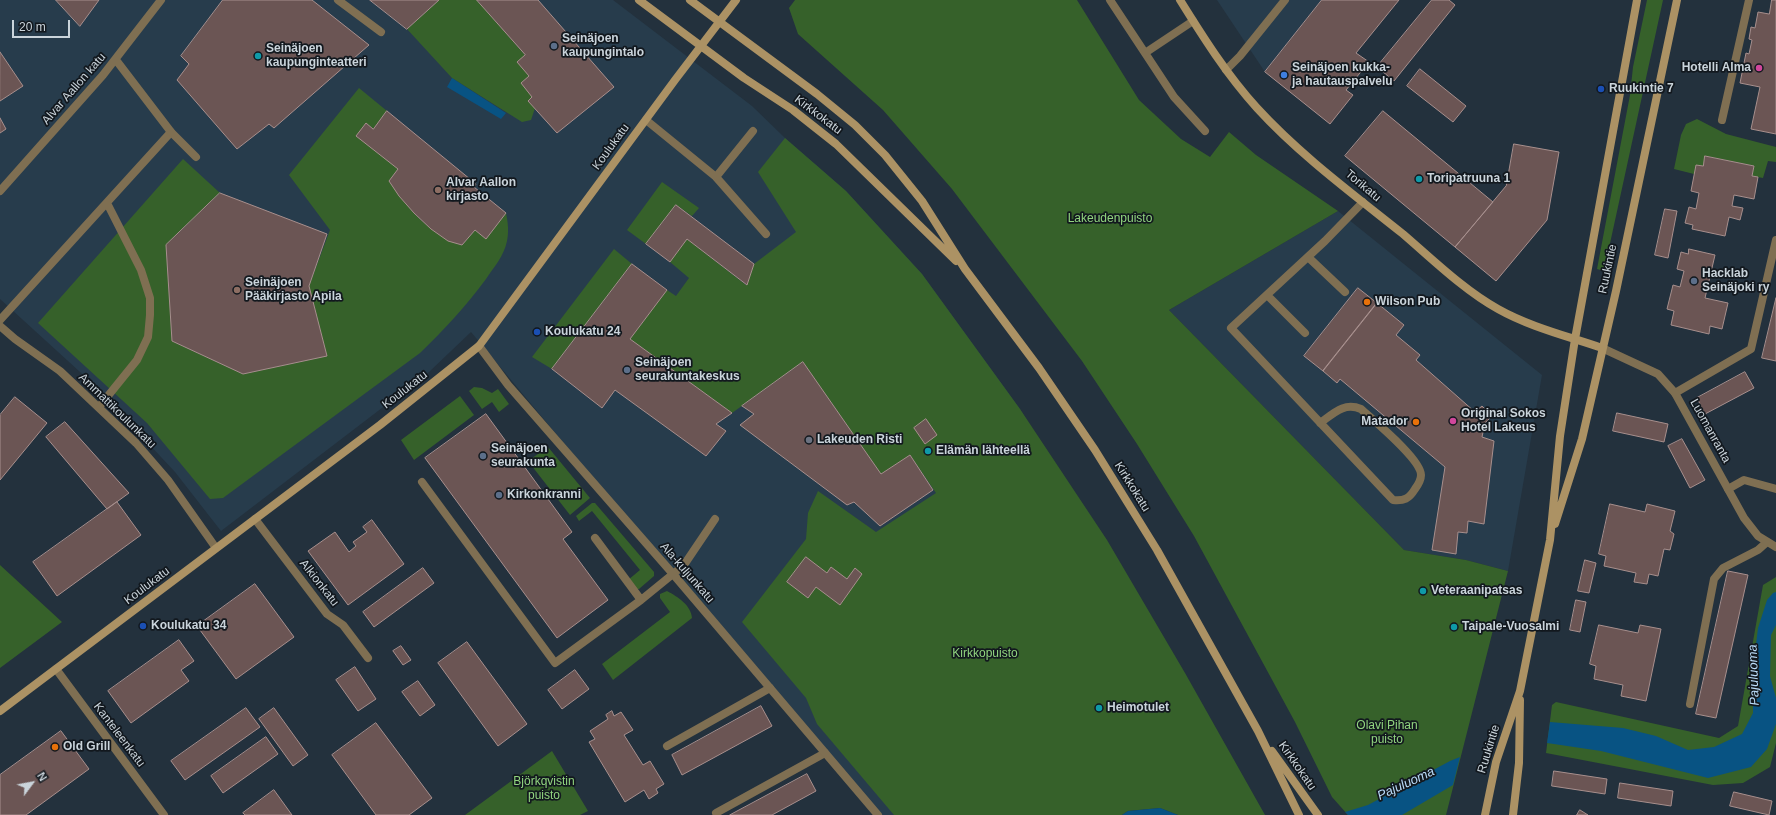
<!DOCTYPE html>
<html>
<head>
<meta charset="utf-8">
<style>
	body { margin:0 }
	#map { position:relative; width:1776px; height:815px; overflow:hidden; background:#23313d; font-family:Arial,sans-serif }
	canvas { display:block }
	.north { position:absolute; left:12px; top:763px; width:40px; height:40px; -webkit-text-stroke:3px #12181e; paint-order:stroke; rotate:58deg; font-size:11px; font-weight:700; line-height:16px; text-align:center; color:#cad4db }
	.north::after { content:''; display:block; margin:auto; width:14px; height:18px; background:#cad4db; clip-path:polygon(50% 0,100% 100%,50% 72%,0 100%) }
	.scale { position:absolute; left:12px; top:20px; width:58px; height:18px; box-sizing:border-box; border:2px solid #cad4db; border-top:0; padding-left:5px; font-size:12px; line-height:14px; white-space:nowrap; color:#cad4db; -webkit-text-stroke:3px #12181e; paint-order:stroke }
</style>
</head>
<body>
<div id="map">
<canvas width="1776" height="815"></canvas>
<div class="north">N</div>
<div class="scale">20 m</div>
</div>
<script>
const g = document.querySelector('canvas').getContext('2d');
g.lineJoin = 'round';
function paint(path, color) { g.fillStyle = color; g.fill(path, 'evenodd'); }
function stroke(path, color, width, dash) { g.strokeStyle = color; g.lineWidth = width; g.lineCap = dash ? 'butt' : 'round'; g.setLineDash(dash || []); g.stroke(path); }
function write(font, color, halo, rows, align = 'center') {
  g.font = font + ' Arial,sans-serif'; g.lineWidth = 3.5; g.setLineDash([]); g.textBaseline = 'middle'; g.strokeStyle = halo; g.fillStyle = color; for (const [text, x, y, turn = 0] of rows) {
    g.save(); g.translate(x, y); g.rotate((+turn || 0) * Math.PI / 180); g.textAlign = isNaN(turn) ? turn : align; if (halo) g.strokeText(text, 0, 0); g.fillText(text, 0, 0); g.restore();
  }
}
paint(new Path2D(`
	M0,0h613l139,106 33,32 61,53 76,83 98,135 245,406h-87l-18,-7 -32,3 -6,4h-244l-205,-241 -202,-242 -42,40 -208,159 -46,-59 -84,-90 -91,-83z
	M1217,0h105l-57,72z
	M1338,211l204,164 -34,196 -42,-11 -62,-10 -235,-240z`), '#273c4c');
paint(new Path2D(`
	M439,0h38l48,55 7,42 -4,4 7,7 -4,12 -9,2 -70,-44 -45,-49z
	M795,0h282l62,100 42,39 29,18 19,-25 27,23 82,56 -169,99 235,240 62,10 42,11 -62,244h-98l-16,-18 -37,-75 -101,-186 -57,-92 -55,-83 -130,-172 -69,-79 -85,-76 -9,-26z
	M1647,0h16l-59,271 -7,-2 33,-174 3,-28z
	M359,88l28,23 -14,18 -7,-6 32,46 -9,12c19,27 41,54 73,64l13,-15 11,9 20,-26c2,9 3,19 1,28 -3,15 -13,26 -21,38 -20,27 -42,51 -66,74l-197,145 -13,1 -63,-76 -109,-100 145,-164 37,34 -54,52 6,96 71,33 84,-18 -18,-70 21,-56 -41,-55z
	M1697,119l29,15 50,13v15l-8,-1 -5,17 -11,-2 2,-10 -48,-10 -3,10 -9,8 -20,-5 7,-34 5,-11z
	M785,138l61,53 76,83 98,135 87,131 78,133 80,142h-87l-18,-7 -32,3 -6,4h-228l-77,-91 -11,-26 -64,-76 64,-83 2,-26 10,-22 58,41 60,-39 -26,-38 -29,19 -78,-112 -71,51 -102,-74 37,-49 9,6 13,-18 -19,-16 17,-23 59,46 8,-21 42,-32 -38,-60z
	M662,182l37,26 -7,8 -16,-11 -30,39 -19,-14z
	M614,249l18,15 -80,105 -20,-12z
	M474,387l8,1 10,5 6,-4 11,15 -10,8 -7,-10 -10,7 -13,-18z
	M460,396l14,19 -60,45 -13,-20z
	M548,447l42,51 -20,17 -42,-54z
	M592,503h3l59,69v4l-15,13h-4l-7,-9 12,-10 -48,-59 -13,10 -3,-5z
	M0,565l62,57 -62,46z
	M1776,577v166l-6,24 -27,16 -30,2 -167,-32 6,-48 4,-3 163,36 19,-12 25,-141z
	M667,591c11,6 24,14 25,27l-79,62 -11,-16 68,-52 -10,-14v-4z
	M552,751l36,60 -8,4h-115z`), '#36612a');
paint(new Path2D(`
	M452,78l54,35 -5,6 -54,-32z
	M1776,592v33l-5,10 -1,41 6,22v26l-9,25 -16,18 -43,11 -107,-27 -54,-8 3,-21 73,6 33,8 32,14 26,-3 28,-13 11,-21v-44l5,-41 9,-28 6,-7z
	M1460,757l-7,28 -51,30h-54l-3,-3 23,-7 82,-44z
	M1160,808l18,7h-56l6,-4z`), '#085383');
const building = new Path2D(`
	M56,0h43l-19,26z
	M223,0h89l57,45 -95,83 -5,-4 -32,25 -60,-69 12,-16 -8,-8z
	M370,0h69l-32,29z
	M477,0h61l76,87 -57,46 -29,-32 4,-4 -11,-14 8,-7 -12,-14 8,-7z
	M1322,0h77l-43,53 13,9 -23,28 7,5 -23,29 -65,-52z
	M1432,0h17l6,5 -61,76 -17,-14z
	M1772,0h4v134l-25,-5 9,-42 -20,-4 6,-30 3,1 3,-14 -3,-1 2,-12 4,1 3,-16 11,2z
	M0,52l23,34 -23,15z
	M1420,69l46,37 -13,16 -46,-36z
	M387,111l89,73 -2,3 32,26 -20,26 -11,-9 -13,15 -14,-4 -17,-12 -17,-16 -15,-17 -10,-15 9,-12 -42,-33 10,-13 7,6z
	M1383,111l110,91 -38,45 -110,-91z
	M0,118l6,11 -6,4z
	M1514,144l45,8 -12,68 -51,61 -41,-34 51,-61z
	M1705,156l49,10 -2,10 6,1 -4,22 -20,-4 -2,11 11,2 -3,12 -11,-3 -4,19 -33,-7 1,-4 -8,-2 4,-16 7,2 3,-16 -8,-2 5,-26 7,1z
	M220,193l107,41 -18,52 18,70 -84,18 -71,-33 -6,-96z
	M676,205l78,59 -7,21 -60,-46 -17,23 -24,-18z
	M1665,209l12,2 -9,47 -13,-3z
	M1689,249l26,6 -10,43 23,5 -6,26 -12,-3 -1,8 -38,-9 3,-14 -7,-2 6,-24 7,2 4,-16 -7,-2 4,-17 7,2z
	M632,264l35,26 -37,49 102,74 -16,11 10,7 -20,25 -91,-66 -13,18 -50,-39z
	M1358,288l19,15 -54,68 -19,-15z
	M1776,298v63l-14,-3z
	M1377,303l27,22 -8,10 24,20 -4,5 59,52 7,-6 10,10 -7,7 -3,14 12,4 -10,83 -16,-3 -1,12 -9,-1 -2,22 -24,-4 13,-83 -105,-88 -3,4 -14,-12z
	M803,362l78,112 29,-19 23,35 -53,36 -26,-24 -7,3 -107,-80 14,-11 -12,-8z
	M1745,372l9,16 -49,26 -8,-16z
	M15,397l32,26 -47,57v-65z
	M1617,413l51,11 -4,18 -51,-11z
	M486,414l86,118 -9,7 45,61 -51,38 -132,-180z
	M926,419l11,16 -12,9 -11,-16z
	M65,422l64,71 -22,16 -61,-72z
	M1682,439l23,41 -15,8 -22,-42z
	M117,502l24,33 -84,61 -24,-34z
	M1610,504l35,8 2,-8 28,7 -5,20 4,3 -4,16 -6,-1 -6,27 -9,-2 -2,10 -13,-2 2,-9 -32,-7 2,-10 -7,-2z
	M372,520l32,44 -56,41 -40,-54 27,-19 14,20 7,-6 -3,-4 14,-10 -4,-5z
	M806,557l21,16 4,-6 16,12 8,-11 7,6 -22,31 -24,-18 -8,11 -21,-16z
	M1585,560l11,3 -7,30 -11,-2z
	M423,568l11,15 -60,44 -11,-15z
	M1728,571l20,4 -32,143 -20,-4z
	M255,584l39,53 -58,42 -39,-53z
	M1576,600l10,2 -6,30 -10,-2z
	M1599,625l39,8 2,-8 21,4 -15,72 -25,-5 2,-11 -29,-6 2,-13 -6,-2z
	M179,640l15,21 -13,9 8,11 -58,42 -23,-32z
	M467,642l60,82 -29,22 -60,-83z
	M401,646l10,14 -8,5 -10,-14z
	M355,667l21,32 -18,12 -22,-31z
	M575,670l14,19 -27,20 -14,-19z
	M418,681l17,24 -15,11 -18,-24z
	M761,706l11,20 -90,49 -10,-20z
	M246,708l14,19 -75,53 -14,-19z
	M274,708l34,47 -15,11 -34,-47z
	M612,711l2,5 7,-4 12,18 -9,5 19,30 7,-4 14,23 -8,5 2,4 -9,6 -5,-9 -19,12 -36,-60 6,-3 -5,-8 18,-12 -2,-4z
	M376,723l56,75 -23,17h-33l-44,-60z
	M61,731l28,38 -63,46h-26v-40z
	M266,737l12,17 -55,39 -12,-17z
	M1554,771l53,8 -2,15 -53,-8z
	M807,774l9,17 -44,24h-42z
	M1620,783l53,8 -2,15 -53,-8z
	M274,790l18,25h-47l-2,-2z
	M1734,792l38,9 -3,14 -39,-9z
	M1580,810l8,5h-11z`);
paint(building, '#6b5554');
stroke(building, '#a78f8d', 1);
stroke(new Path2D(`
	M1110,0l35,53
	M1193,21l-48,32 29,44 31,34
	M646,120l70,57 50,57
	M1722,120l27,-120
	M716,177l37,-46
	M1308,257l37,35
	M1267,295l38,38
	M0,320l171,-188
	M1675,393l76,-44 25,-109
	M99,407l38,-47 11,-23 2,-22v-17l-9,-28 -34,-67
	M1320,423c14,-10 24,-21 41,-14 13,12 60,50 60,66 0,5 -3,10 -6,14 -6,10 -11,12 -22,11l-162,-172 94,-87 38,-39
	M422,482l133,181 86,-63 43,-35 31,-46
	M1728,489l16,-9 32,9
	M595,538l46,62
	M1690,704l24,-125 9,-11 35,-18 9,-8
	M667,746l103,-58
	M716,813l109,-60`), '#7f6f52', 8);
stroke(new Path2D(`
	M338,0l43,32
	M116,60l55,72 25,25
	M1226,70l14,-14 45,-56
	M0,191l103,-116 58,-75
	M0,326l15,13 45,32 76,72 32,37 48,68
	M479,346l29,39 165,189 205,241
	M1602,348l56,26 17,19 69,125 14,18 18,11
	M255,519l72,95 16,11 25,33
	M56,669l108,146`), '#7f6f52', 8);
stroke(new Path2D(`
	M639,0l105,78 49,32 43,34 120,117
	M690,0l127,94 38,31 30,30 37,46 43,68 74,99 56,82 62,100 101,181 41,84
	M1180,0c23,37 47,75 77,108 43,47 96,86 146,126 29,25 62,57 95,75 32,18 69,27 104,39
	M1555,524l27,-85 34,-148 61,-291
	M0,711l380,-286 99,-79 196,-266 61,-80
	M1272,751l46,64
	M1485,815l11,-53 24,-71 30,-151 10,-104 15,-97 62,-339
	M1513,815l6,-52 1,-63`), '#ac9264', 8);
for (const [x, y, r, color] of [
	[554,46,4,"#5c6f8a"],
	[258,56,4,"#0f9aa8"],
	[1759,68,4,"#d1479c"],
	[1284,75,4,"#3f7fe0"],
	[1601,89,4,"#1a4fb4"],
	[1419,179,4,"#0f9aa8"],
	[438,190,4,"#8d6e63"],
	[1694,281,4,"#5c6f8a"],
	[237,290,4,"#8d6e63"],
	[1367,302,4,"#e8710a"],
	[537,332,4,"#1a4fb4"],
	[627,370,4,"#5c6f8a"],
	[1453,421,4,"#d1479c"],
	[1416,422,4,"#e8710a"],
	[809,440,4,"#6b7280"],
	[928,451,4,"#0f9aa8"],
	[483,456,4,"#5c6f8a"],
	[499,495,4,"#5c6f8a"],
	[1423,591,4,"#0f9aa8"],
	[143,626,4,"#1a4fb4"],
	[1454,627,4,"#0f9aa8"],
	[1099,708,4,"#0f9aa8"],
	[55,747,4,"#e8710a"]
]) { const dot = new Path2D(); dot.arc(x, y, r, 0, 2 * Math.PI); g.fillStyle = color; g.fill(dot); stroke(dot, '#12181e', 1.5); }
write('bold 12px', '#cad4db', '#12181e', [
	["Seinäjoen",562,39],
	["kaupungintalo",562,53],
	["Seinäjoen",266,49],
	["kaupunginteatteri",266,63],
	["Seinäjoen kukka-",1292,68],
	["ja hautauspalvelu",1292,82],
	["Hotelli Alma",1751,68,"right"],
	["Ruukintie 7",1609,89],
	["Toripatruuna 1",1427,179],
	["Alvar Aallon",446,183],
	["kirjasto",446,197],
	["Hacklab",1702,274],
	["Seinäjoki ry",1702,288],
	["Seinäjoen",245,283],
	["Pääkirjasto Apila",245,297],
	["Wilson Pub",1375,302],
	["Koulukatu 24",545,332],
	["Seinäjoen",635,363],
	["seurakuntakeskus",635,377],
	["Original Sokos",1461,414],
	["Hotel Lakeus",1461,428],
	["Matador",1408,422,"right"],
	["Lakeuden Risti",817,440],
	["Seinäjoen",491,449],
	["seurakunta",491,463],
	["Elämän lähteellä",936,451],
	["Kirkonkranni",507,495],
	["Veteraanipatsas",1431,591],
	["Koulukatu 34",151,626],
	["Taipale-Vuosalmi",1462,627],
	["Heimotulet",1107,708],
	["Old Grill",63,747]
], 'left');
write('12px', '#cad4db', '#12181e', [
	["Alvar Aallon katu",74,89,-49],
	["Kirkkokatu",818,115,37],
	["Koulukatu",611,147,-54],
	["Torikatu",1363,186,40],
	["Ruukintie",1608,269,-78],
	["Koulukatu",405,390,-38],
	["Ammattikoulunkatu",117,411,44],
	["Luomanranta",1710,431,61],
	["Kirkkokatu",1132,487,58],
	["Ala-kuljunkatu",687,573,49],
	["Alkionkatu",319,583,52],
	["Koulukatu",147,586,-37],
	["Kanteleenkatu",119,735,53],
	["Ruukintie",1489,749,-73],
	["Kirkkokatu",1297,766,55]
]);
write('12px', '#91d47f', '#12181e', [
	["Lakeudenpuisto",1110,219],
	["Kirkkopuisto",985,654],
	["Olavi Pihan",1387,726],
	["puisto",1387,740],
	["Björkqvistin",544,782],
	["puisto",544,796]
]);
write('italic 13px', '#b9daf7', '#12181e', [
	["Pajuluoma",1754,675,-92],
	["Pajuluoma",1406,784,-25]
]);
</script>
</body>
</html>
